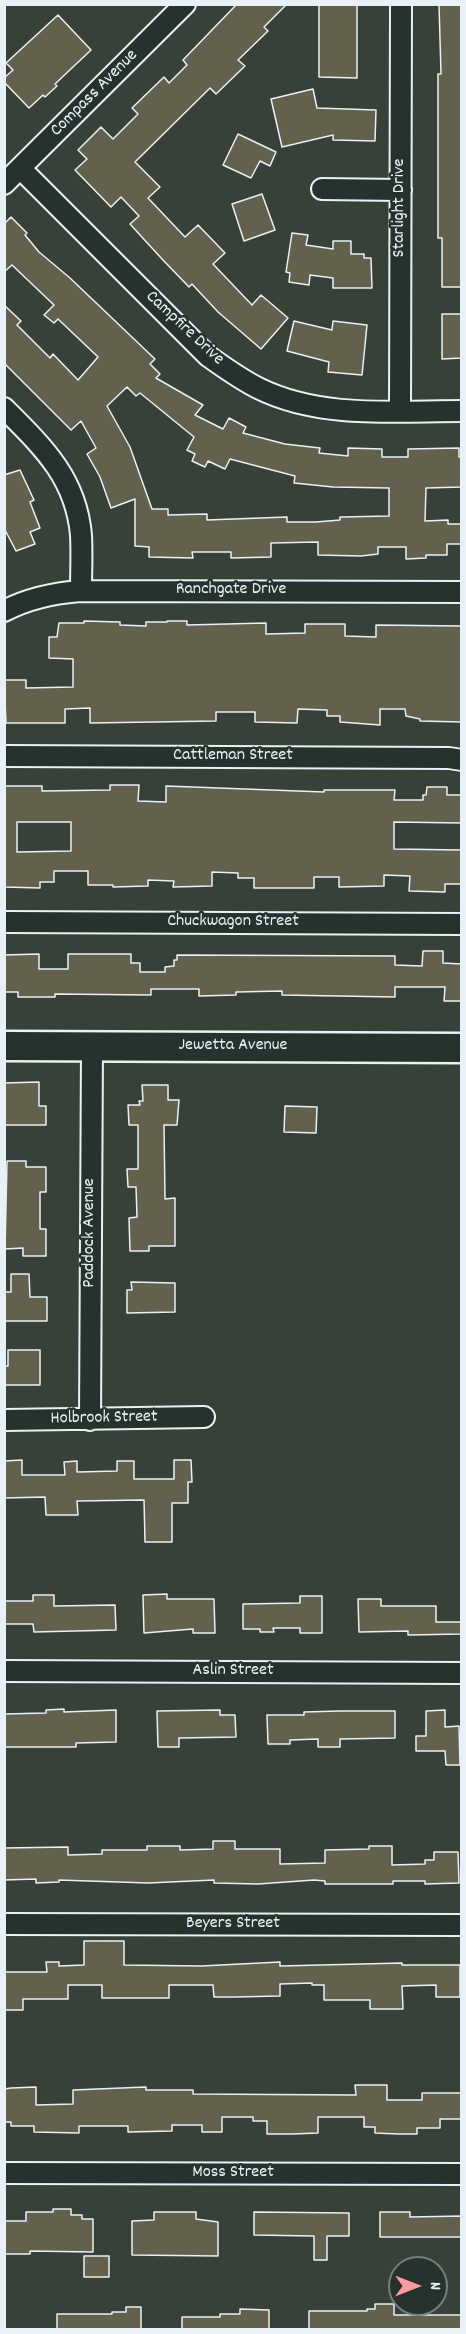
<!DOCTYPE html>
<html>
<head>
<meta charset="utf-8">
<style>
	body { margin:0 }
	#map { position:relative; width:466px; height:2334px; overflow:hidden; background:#384137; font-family:Dekko,sans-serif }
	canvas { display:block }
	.frame { position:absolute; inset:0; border:6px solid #e8f1f8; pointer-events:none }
	.north { position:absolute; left:388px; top:2256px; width:60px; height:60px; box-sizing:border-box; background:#26332d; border:2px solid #747f7e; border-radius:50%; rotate:90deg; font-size:16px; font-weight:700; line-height:24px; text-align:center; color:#e8f1f8 }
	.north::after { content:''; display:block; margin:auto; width:21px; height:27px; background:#ff9aa2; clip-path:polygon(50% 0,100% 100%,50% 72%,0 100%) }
</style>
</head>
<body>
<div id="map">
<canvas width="466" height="2334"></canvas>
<div class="frame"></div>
<div class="north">N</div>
</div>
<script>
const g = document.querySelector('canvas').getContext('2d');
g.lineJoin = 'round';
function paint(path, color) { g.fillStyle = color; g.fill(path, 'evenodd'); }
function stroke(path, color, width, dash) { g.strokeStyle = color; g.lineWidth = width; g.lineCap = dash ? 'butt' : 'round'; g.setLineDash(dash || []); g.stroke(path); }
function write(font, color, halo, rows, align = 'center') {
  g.font = font + ' Dekko,sans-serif'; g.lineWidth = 5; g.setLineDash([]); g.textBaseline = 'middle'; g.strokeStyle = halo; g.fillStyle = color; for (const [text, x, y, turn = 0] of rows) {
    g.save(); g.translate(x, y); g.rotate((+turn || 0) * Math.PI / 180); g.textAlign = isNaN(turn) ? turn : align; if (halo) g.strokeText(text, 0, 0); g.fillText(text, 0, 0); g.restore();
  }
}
const building = new Path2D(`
	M237,4h50l-23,23 4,4 -30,29 7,6 -29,28 -6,-6 -75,74 25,25 -12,11 37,39 13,-12 27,28 -12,11 39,41 9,-10 27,23 -27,31 -43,-37 -26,-28 -3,3 -27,-28 -32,-35 9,-8 -18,-19 -10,10 -36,-37 12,-11 -9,-9 23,-23 12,12 25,-25 -6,-6 32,-31 5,6 18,-18 -4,-5z
	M319,4h38v74l-38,-1z
	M439,4h23v283h-20v-49h-4v-164h3z
	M58,15l33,35 -36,34 2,2 -12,11 -2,-2 -14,13 -25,-26v-4l9,-8 -7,-7z
	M313,89l4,19 59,2 -1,31 -42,-1v-5l-51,12 -11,-48z
	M238,134l38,18 -6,14 -10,-5 -9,17 -28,-13z
	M262,194l13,36 -31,11 -12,-37z
	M11,217l16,16 -2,2 14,17 31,26 85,81 -5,5 10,10 -4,4 47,27 -8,10 28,14 6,-11 17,9 -3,6 42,11 35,4 -1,5 29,3v-8l34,1v8h26v-8l51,-1v9h3v30l-36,1 -1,33 23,-1v4h14v20h-15v11h-21v3l-20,1v-12h-28v7l-17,2 -43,-1v-13l-47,1v14l-40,1v-6h-39l1,6 -44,-1v-10l-14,-1v-47l-24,9 -11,-31 -13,-23 9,-6 -15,-27 -10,9 -67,-67v-58l17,16 -4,4 33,33 3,-4 25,26 20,-23 -40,-38 -4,4 -10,-8 10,-10 -42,-40 -8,7v-48zM127,387l9,9 4,-3 54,44 -7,13 8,4 -3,7 13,6 3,-6 17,8 5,-10 65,17 -1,7 39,4 56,1v28l-49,1v3l-24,2h-29v-5l-80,3v-6l-39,1v-6h-16l-22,-62 -23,-41z
	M292,233l16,2 -2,10 27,4v-8h18v13h13v4h7l1,30h-39v-10l-23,-3 -1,10 -20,-3 1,-9 -4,-1z
	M442,314h20v44l-20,1z
	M294,321l38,9 1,-9 34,4 -5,50 -34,-3 1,-10 -42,-11z
	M20,470l14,30 -4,2 10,26 -10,4 5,12 -19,7 -12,-23v-53z
	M84,621l36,1v3l26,1v-4h21v-1h20v4l79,-2v11l39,-1v-9h40v12l31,1v-12l86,1v96l-42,-1v-2l-14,-3 -1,-7h-25v16l-40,-3v-6h-13v-6l-29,-1 -1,14 -42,-1v-10h-39v9l-126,2v-15l-25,1v14h-59l-2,-43h22v8l47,-1v-28l-24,-1v-21h8l2,-14h25z
	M110,785h29l-1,16 28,1v-16l158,6v-2h71l-1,10h29v-5h3l1,-8h20v8h15v28l-68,-1v27l68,1v34h-17v8l-36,-1 1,-15 -26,-1v11l-45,1v-10h-25v11h-60v-10h-16v-5l-26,-1v14l-39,1 1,-6 -26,-1v6l-35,1v-2h-25v-14h-34v11h-14v6l-36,-1v-101h38v5l68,-1zM17,822h54v29l-54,1z
	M423,951h20v12l19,1v37h-18l1,-14h-50v10l-113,-2v-4l-46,1v3l-37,1v-7h-48v6l-96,-1v3h-37v-5h-14v-37l35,-1v15h29v-15h63v9h9v9h25v-5l9,-1v-6h3v-5l218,1v9l27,1z
	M39,1082v24h7v19h-42v-42z
	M142,1085h26v15h11l-2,25h-13l1,74 10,-1v48h-26v5h-19l-1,-33 8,-1 -1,-30h-8l-1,-18h11v-44h-9l-1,-20h12l-1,-4h4z
	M285,1106l32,1 -1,26 -32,-1z
	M7,1161h19v6h20v25h-6v37h6v27h-23v-8l-18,1z
	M11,1274h18l1,23h17v24h-43v-29h7z
	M131,1282l44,1v29l-48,1v-23h5z
	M8,1350h32v35h-36v-19h4z
	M22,1460v15h43l-1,-13 13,-1v11l40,-1v-10h17v18h40v-19h17l1,22h-4v21h-16v39h-27l-1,-42 -67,1 1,14h-32l-1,-18 -41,1v-37z
	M167,1594v5h47l1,34h-22v-4l-49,4 -1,-38z
	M33,1595h21v11l61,-1 1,25 -82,2 -1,-8h-29v-23h29z
	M300,1596h22v37h-22v-5h-27l1,4h-14v-3h-17v-25l57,-1z
	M358,1599h23v7h55v16h26v12l-54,1v-4l-49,1z
	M64,1709v3l52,-2v32l-40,1v4h-72v-33l42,-1v-3z
	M220,1710v5h15l1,22 -57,1v9h-21l-1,-36z
	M445,1710v17l14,-1 1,39h-14l-1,-14h-29v-15h10v-25z
	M340,1711h55v27l-55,1v8h-22v-8l-28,1v4h-22l-1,-29h37v-3z
	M213,1841h22v8h45v15l45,-1v-13l44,-1v-3h23v19l33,-1v-4h9v-8h24l1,31 -34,1v-3h-32v3h-68v-3l-11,-1 -56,4 -44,-1v-3l-66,3 -89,-3v2l-23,1v-4l-32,1v-32l64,-1v8l34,-1v-4h45v-4h33v4l33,-1z
	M84,1941h40v24l77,1 79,-4v4l122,-3v2h58v32h-24v-12l-34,1 1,23h-33v-9h-46v-15h-12v-2l-32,1v12l-46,1h-20l-1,-12h-44v13h-67v-13h-34v14h-45v11h-19v-38h43l-1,-10h13v4l25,-1z
	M355,2085h32v15h35v-7h40v26h-22v9h-23v6h-19l-23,-1v-6h-11v-10h-46v16l-26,1h-25v-13h-14v-4h-31v15h-20v-7h-30v6l-44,1v-6h-49v7l-45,-1v-6h-23v-4h-7v-33l7,-1 25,-1v18l37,-1v-14l73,-3v3h47v4l163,1z
	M53,2209h18v6h11v4h11v33l-63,-1v3h-26v-33h22v-9h27z
	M154,2212h42v7l22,3v34l-86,-1v-34l22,-1z
	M254,2212l95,1v23h-22v24h-13v-24l-60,-1z
	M380,2212h30v5l52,-1v21h-82z
	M84,2256h25v21h-25z
	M375,2304h19v11h68v15h-153v-19h58v-2h8z
	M126,2307h15v23h-84v-16h55v-2h14z
	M240,2309l29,1v20h-87v-13h38v-3h20z`);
paint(building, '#63614d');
stroke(building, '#e8f1f8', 1.5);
const street = new Path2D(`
	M20,168l188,188c17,12 32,23 50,32 62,31 137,23 204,23
	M4,184l181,-180
	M322,189l79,1
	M4,408c39,39 72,70 77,127 1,18 0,37 0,56
	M400,411l1,-407
	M4,611c25,-13 49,-18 77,-20l381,1
	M4,756l445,2 13,2
	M4,922l458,2
	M4,1420l200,-3
	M90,1420l2,-373
	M4,1671l458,2
	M4,1924l458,1
	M4,2173l458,1`);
const secondary = new Path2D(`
	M4,1046l458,2`);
stroke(street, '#e8f1f8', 24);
stroke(secondary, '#e8f1f8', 33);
stroke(street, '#26332d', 20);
stroke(secondary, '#26332d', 28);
write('18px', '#e8f1f8', '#26332d', [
	["Compass Avenue",95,94,-45],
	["Starlight Drive",401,208,-90],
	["Campfire Drive",184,329,43],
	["Ranchgate Drive",231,591],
	["Cattleman Street",233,757],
	["Chuckwagon Street",233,923],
	["Jewetta Avenue",233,1047],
	["Paddock Avenue",91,1233,-90],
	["Holbrook Street",104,1419,-1],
	["Aslin Street",233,1672],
	["Beyers Street",233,1925],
	["Moss Street",233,2174]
]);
</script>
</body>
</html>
